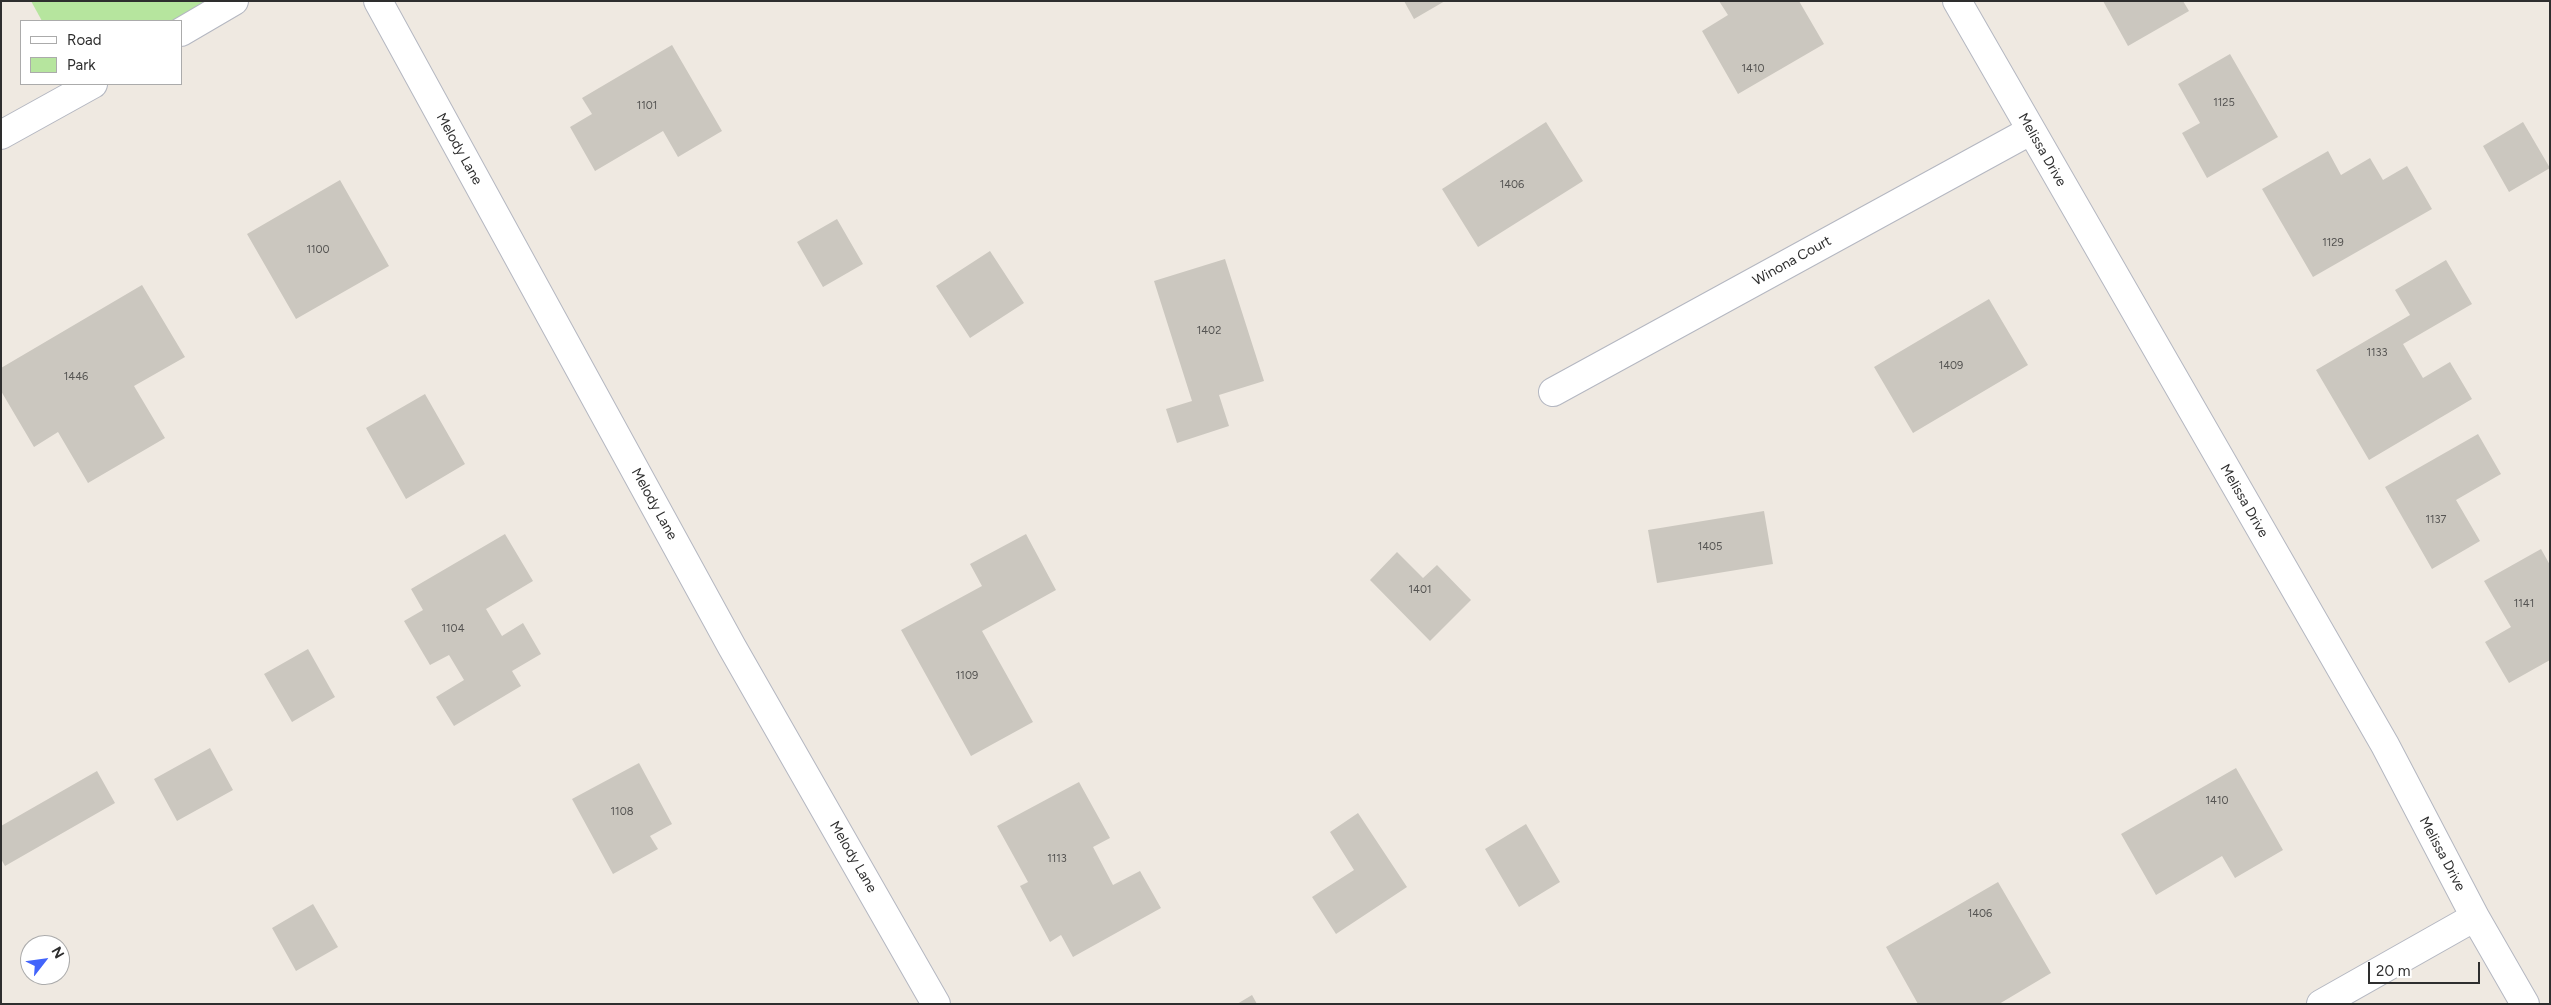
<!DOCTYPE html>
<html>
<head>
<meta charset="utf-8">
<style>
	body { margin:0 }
	#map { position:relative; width:2551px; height:1005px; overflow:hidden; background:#efe9e1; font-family:Figtree,sans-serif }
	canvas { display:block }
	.frame { position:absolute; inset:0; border:2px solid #2e2e2e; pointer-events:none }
	.legend { position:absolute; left:20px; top:20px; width:162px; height:65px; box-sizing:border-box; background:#fff; border:1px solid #ababab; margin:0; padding:6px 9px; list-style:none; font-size:15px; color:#2e2e2e }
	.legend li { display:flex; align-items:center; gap:10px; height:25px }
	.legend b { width:25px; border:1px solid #ababab }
	.north { position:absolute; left:20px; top:935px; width:50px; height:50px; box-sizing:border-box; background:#fff; border:1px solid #ababab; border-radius:50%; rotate:60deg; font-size:14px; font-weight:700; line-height:20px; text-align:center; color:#2e2e2e }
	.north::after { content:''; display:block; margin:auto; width:18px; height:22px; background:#4264fb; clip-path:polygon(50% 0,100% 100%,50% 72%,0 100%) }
	.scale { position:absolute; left:2368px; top:962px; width:112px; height:22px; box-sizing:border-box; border:2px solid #2e2e2e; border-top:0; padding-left:6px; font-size:15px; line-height:18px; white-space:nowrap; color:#2e2e2e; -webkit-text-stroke:4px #fff; paint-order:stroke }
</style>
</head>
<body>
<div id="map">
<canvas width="2551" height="1005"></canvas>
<div class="frame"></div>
<ul class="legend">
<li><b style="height:6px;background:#fff"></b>Road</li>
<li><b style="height:14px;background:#b6e59e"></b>Park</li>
</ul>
<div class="north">N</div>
<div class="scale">20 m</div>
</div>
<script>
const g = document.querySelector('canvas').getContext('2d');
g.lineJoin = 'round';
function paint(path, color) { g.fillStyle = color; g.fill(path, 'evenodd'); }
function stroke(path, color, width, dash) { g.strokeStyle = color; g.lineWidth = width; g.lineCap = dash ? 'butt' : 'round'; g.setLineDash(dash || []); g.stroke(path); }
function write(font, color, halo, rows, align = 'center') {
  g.font = font + ' Figtree,sans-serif'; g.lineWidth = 4; g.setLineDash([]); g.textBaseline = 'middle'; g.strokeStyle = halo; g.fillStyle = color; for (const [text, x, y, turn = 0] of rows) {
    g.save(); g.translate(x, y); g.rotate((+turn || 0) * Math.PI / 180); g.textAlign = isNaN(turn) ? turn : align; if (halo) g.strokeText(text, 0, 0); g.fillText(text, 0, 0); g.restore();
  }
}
paint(new Path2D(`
	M31,1h206l-56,20h-139z`), '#b6e59e');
paint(new Path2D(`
	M1404,1h41l-31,18z
	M1719,1h80l25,43 -86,50 -36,-63 26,-16z
	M2103,1h80l6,10 -61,35z
	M672,45l50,86 -44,26 -15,-26 -68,40 -25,-44 22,-13 -10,-16z
	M2230,54l48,83 -71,41 -25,-45 18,-10 -22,-39z
	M1546,122l37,59 -105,66 -36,-58z
	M2523,122l27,46 -41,24 -26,-46z
	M2328,151l13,24 29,-17 13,22 24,-14 25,43 -119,68 -51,-88z
	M340,180l49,86 -93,53 -49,-85z
	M837,219l26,45 -40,23 -26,-45z
	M990,251l34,52 -54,35 -34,-52z
	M1225,259l39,122 -45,14 10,31 -52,17 -11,-34 26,-8 -38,-120z
	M2446,260l26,44 -69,40 20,34 27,-16 22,37 -103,61 -53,-90 94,-55 -15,-25z
	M142,285l43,72 -51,29 31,52 -77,45 -30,-51 -24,15 -33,-56v-23z
	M1989,299l39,66 -115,68 -39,-66z
	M425,394l40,70 -59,35 -40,-71z
	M2478,434l23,40 -45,26 24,41 -48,28 -47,-82z
	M1764,511l9,53 -116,19 -9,-53z
	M505,534l28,47 -47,28 16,27 21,-13 18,31 -29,17 9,15 -67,40 -18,-29 28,-17 -15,-25 -19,10 -26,-44 19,-11 -12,-21z
	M1026,534l30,56 -74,41 51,91 -62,34 -70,-126 81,-44 -12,-22z
	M2541,549l9,16v95l-41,23 -24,-41 26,-15 -27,-46z
	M1397,552l26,26 14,-13 34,35 -41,41 -60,-61z
	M308,649l27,48 -43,25 -28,-48z
	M210,748l23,42 -56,31 -23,-42z
	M639,763l33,61 -22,12 8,13 -45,25 -41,-75z
	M2236,768l47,82 -48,28 -13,-22 -66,39 -35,-61z
	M97,771l18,32 -110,63 -4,-7v-33z
	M1079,782l31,56 -17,9 20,38 27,-14 21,37 -88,49 -12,-22 -11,7 -30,-56 8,-4 -31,-56z
	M1358,813l49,74 -71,47 -24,-37 42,-27 -24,-38z
	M1526,824l34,58 -41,25 -34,-58z
	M1998,882l53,91 -52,31h-81l-32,-57z
	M313,904l25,43 -42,24 -24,-43z
	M1252,995l5,9h-20z`), '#cbc7bf');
const minor = new Path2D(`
	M378,1l354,646 204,357
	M1957,1l428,744 90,172 50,87
	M181,32l53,-31
	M1,135l92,-51
	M1553,392l477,-261
	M2321,1004l154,-87`);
stroke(minor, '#b4b7c1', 30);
stroke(minor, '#fff', 28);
write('11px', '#555452', null, [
	["1410",1753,69],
	["1125",2224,103],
	["1101",647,106],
	["1406",1512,185],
	["1129",2333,243],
	["1100",318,250],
	["1402",1209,331],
	["1133",2377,353],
	["1409",1951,366],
	["1446",76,377],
	["1137",2436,520],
	["1405",1710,547],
	["1401",1420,590],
	["1141",2524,604],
	["1104",453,629],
	["1109",967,676],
	["1410",2217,801],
	["1108",622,812],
	["1113",1057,859],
	["1406",1980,914]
]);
write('14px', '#2e2e2e', '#fff', [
	["Melody Lane",459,149,61],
	["Melissa Drive",2042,150,60],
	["Winona Court",1792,261,-29],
	["Melissa Drive",2244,501,60],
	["Melody Lane",654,504,61],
	["Melissa Drive",2442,854,62],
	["Melody Lane",853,857,60]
]);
</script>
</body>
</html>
